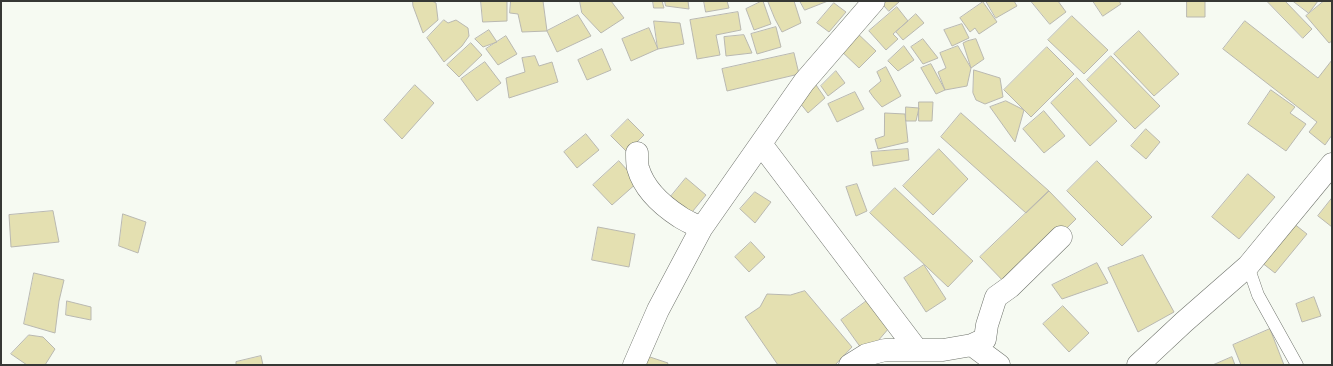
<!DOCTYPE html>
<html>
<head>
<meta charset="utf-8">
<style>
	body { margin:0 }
	#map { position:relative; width:1333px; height:366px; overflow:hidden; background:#f6faf2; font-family:Lato,sans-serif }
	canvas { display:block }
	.frame { position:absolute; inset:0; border:2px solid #363835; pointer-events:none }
</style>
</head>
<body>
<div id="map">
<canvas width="1333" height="366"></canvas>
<div class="frame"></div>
</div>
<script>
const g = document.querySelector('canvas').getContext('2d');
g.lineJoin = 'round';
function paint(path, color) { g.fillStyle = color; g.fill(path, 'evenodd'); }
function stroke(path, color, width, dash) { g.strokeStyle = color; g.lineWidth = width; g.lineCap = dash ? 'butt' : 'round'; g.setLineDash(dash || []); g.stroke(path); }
const building = new Path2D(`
	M413,1h19l4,2 2,17 -15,13 -10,-27z
	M481,1h26v20l-24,1z
	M511,1h32l4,30 -25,1 -4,-18 -8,-1z
	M580,1h31l13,17 -23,15 -19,-20z
	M653,1h9l2,7h-10z
	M665,1h23l1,8 -23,-3z
	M704,1h23l2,7 -23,4z
	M762,1h1l8,23 -17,6 -8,-21z
	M768,1h26l7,22 -19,9 -7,-13z
	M800,1h28l-23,9z
	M880,1h20l-11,10z
	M986,1h28l3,5 -21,12z
	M1031,1h27l8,11 -16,12z
	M1093,1h26l2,3 -18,12z
	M1187,1h18v16h-18z
	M1267,1h18l27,28 -9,9z
	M1293,1h25l-9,12z
	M1324,1h8v40l-3,2 -23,-27z
	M983,2l14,20 -18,12 -4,-6 -5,4 -10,-14z
	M834,3l12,9 -17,20 -12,-9z
	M897,7l11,14 -15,13 5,5 -12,11 -17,-19z
	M738,12l3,18 -25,5 4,20 -23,4 -7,-39z
	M916,14l8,9 -21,17 -7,-8z
	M578,15l13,21 -34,16 -10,-21z
	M1072,16l36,34 -24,24 -36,-34z
	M444,20l4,3 8,-3 12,8 1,8 -7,10 -18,16 -17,-24z
	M654,21l26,2 4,21 -26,5z
	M1245,21l73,57 14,-18v75l-7,10 -16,-13 8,-10 -94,-73z
	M962,24l7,14 -17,8 -8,-16z
	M776,27l5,20 -24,7 -6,-20z
	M649,28l9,21 -27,12 -9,-22z
	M489,30l8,12 -14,5 -8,-8z
	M855,31l21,20 -17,17 -21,-20z
	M1139,31l40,43 -25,22 -40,-42z
	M744,35l8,18 -26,3 -2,-19z
	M506,36l11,18 -19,11 -12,-16z
	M923,39l15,19 -15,6 -12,-17z
	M976,39l8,20 -13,9 -8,-25 4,-2z
	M471,43l11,12 -23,22 -12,-12z
	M904,46l10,14 -16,11 -10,-10z
	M958,46l13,22 -4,18 -22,4 -7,-18 8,-4 -6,-15z
	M1047,47l27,27 -43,43 -27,-27z
	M602,49l9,21 -24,10 -9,-20z
	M794,53l5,21 -72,17 -5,-22z
	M535,56l4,10 13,-4 6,20 -49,16 -3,-20 19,-6 -3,-14z
	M1111,56l49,50 -25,23 -48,-49z
	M485,62l16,21 -24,18 -16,-22z
	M931,64l14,26 -9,4 -15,-26z
	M886,67l15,29 -19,11 -8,-9 -5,-7 12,-10 -4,-9z
	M974,70l26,8 3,19 -18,7 -9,-4 -3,-7z
	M836,71l9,12 -17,13 -7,-10z
	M1077,78l40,43 -27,25 -39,-43z
	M814,82l11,16 -17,15 -12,-15z
	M415,85l19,18 -32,36 -18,-19z
	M1271,90l24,17 -5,6 16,11 -20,27 -38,-27z
	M855,92l9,17 -27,13 -9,-18z
	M1006,101l18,9 -9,32 -25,-35z
	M919,102h14l-1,19h-13z
	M906,107l13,1 -3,13h-10z
	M1044,111l21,25 -21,17 -21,-24z
	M885,113l20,1 3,28 -30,7 -3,-10 9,-3z
	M961,113l88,78 -23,22 -85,-76z
	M628,119l16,16 -17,17 -16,-16z
	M1146,129l14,13 -14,17 -15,-13z
	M586,134l13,16 -22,18 -13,-16z
	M908,149l1,11 -36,6 -2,-14z
	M939,149l29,30 -35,36 -30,-29z
	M619,161l19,21 -26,23 -19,-20z
	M1097,161l55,56 -30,29 -55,-55z
	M1248,174l27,23 -36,42 -27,-22z
	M686,178l20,17 -18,22 -20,-17z
	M857,184l10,27 -11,5 -10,-29z
	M895,188l78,73 -25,26 -78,-74z
	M1049,191l27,28 -68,67 -28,-29z
	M755,192l16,10 -16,21 -15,-14z
	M1332,198v29l-14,-11z
	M53,211l6,31 -48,5 -2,-32z
	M123,214l23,8 -8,31 -19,-7z
	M1293,223l14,11 -32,39 -14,-11z
	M598,227l37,7 -6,33 -37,-7z
	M751,242l14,15 -16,15 -14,-15z
	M1143,255l31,57 -36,20 -30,-64z
	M1097,263l11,20 -46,16 -10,-14z
	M924,265l22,34 -20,13 -22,-34z
	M34,273l30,7 -5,21 -4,32 -31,-9z
	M805,291l47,56 -17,18h-57l-33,-48 15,-10 7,-13 23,1z
	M1314,297l7,19 -19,6 -6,-18z
	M868,300l21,28 -23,27 -25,-35z
	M67,301l24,6v13l-25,-5z
	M1063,306l26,27 -20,19 -26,-28z
	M1270,329l14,36h-43l-8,-20z
	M29,335l14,2 12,12 -10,16h-18l-16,-11z
	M261,356l2,9h-27v-3z
	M647,356l21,7 -1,2h-23z
	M1232,357l3,8h-22z`);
paint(building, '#e4e0b1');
stroke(building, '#b9b8b0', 1);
const service = new Path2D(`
	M1248,266l10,29 39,70`);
const minor = new Path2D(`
	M761,144l156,206
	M637,153c0,5 0,11 1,15 6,21 25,38 42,49 7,5 15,7 21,12
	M972,345l13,-6 2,-14 9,-28 14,-10 51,-50
	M634,365l24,-55 43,-81 103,-147 70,-81
	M850,365l16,-10 19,-5h58l29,-5 27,20`);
const tertiary = new Path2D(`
	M1138,365l46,-43 64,-56 84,-102`);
stroke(service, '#6f736c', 13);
stroke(minor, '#6f736c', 23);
stroke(tertiary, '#6f736c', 23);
stroke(service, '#fff', 12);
stroke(minor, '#fff', 22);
stroke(tertiary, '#fff', 22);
</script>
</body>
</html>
